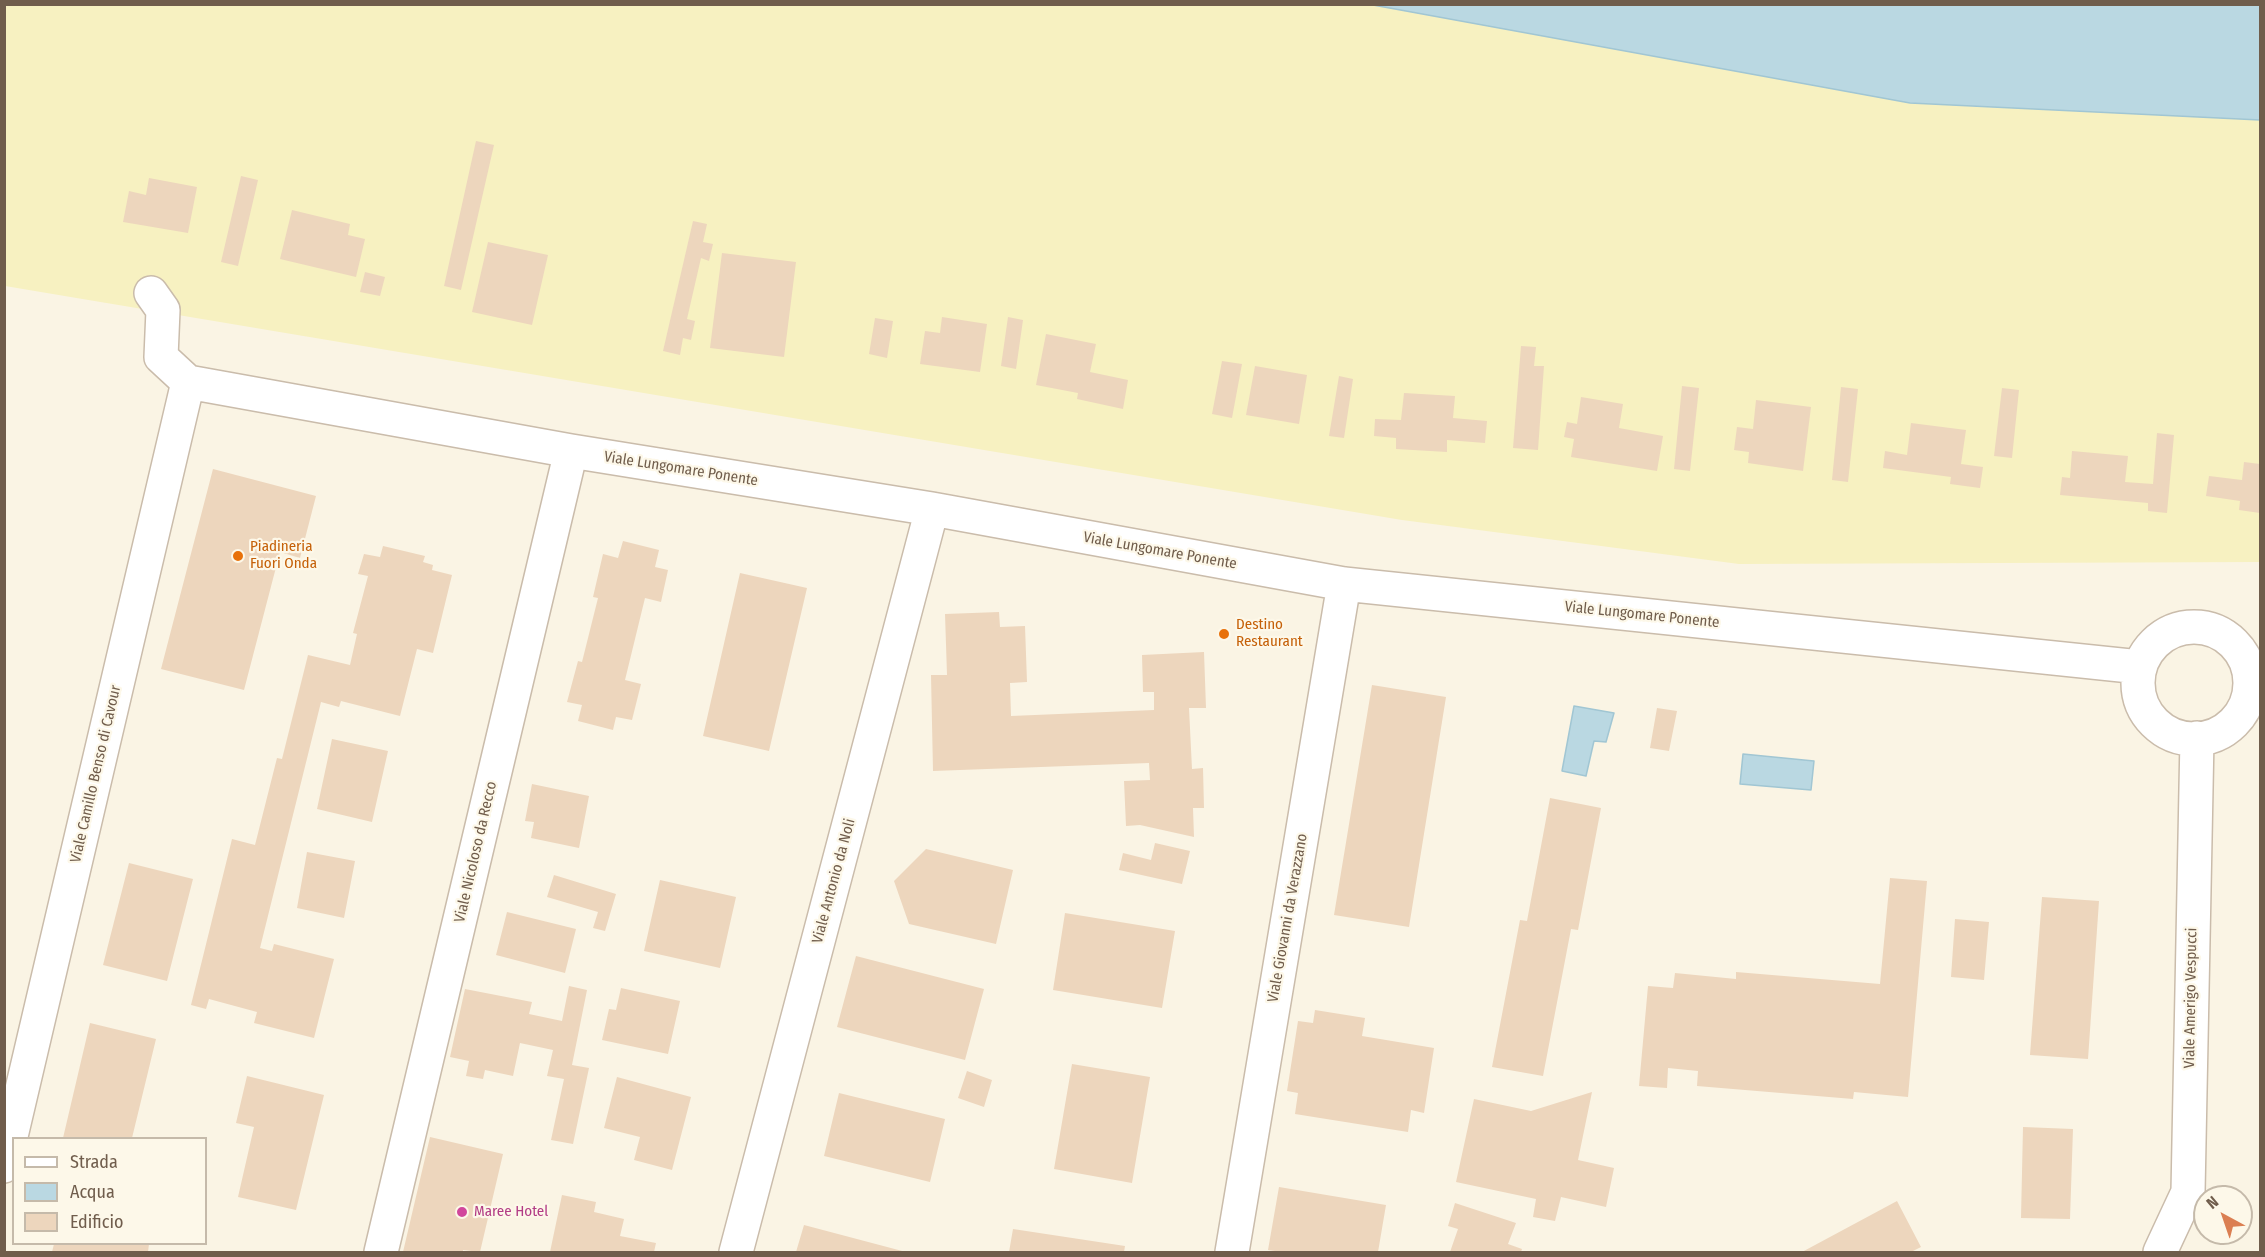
<!DOCTYPE html>
<html>
<head>
<meta charset="utf-8">
<style>
	body { margin:0 }
	#map { position:relative; width:2265px; height:1257px; overflow:hidden; background:#faf4e4; font-family:"Fira Sans Condensed",sans-serif }
	canvas { display:block }
	.frame { position:absolute; inset:0; border:6px solid #705d4c; pointer-events:none }
	.legend { position:absolute; left:12px; top:1137px; width:195px; height:108px; box-sizing:border-box; background:#fdf8e9; border:2px solid #c5baaa; margin:0; padding:8px 10px; list-style:none; font-size:18px; color:#705d4c }
	.legend li { display:flex; align-items:center; gap:12px; height:30px }
	.legend b { width:30px; border:2px solid #c5baaa }
	.north { position:absolute; left:2193px; top:1185px; width:60px; height:60px; box-sizing:border-box; background:#fdf8e9; border:2px solid #c5baaa; border-radius:50%; rotate:320deg; font-size:16px; font-weight:700; line-height:24px; text-align:center; color:#705d4c }
	.north::after { content:''; display:block; margin:auto; width:21px; height:27px; background:#db7f52; clip-path:polygon(50% 0,100% 100%,50% 72%,0 100%) }
</style>
</head>
<body>
<div id="map">
<canvas width="2265" height="1257"></canvas>
<div class="frame"></div>
<ul class="legend">
<li><b style="height:8px;background:#fff"></b>Strada</li>
<li><b style="height:16px;background:#bad8e2"></b>Acqua</li>
<li><b style="height:16px;background:#edd6bd"></b>Edificio</li>
</ul>
<div class="north">N</div>
</div>
<script>
const g = document.querySelector('canvas').getContext('2d');
g.lineJoin = 'round';
function paint(path, color) { g.fillStyle = color; g.fill(path, 'evenodd'); }
function stroke(path, color, width, dash) { g.strokeStyle = color; g.lineWidth = width; g.lineCap = dash ? 'butt' : 'round'; g.setLineDash(dash || []); g.stroke(path); }
function write(font, color, halo, rows, align = 'center') {
  g.font = font + ' "Fira Sans Condensed",sans-serif'; g.lineWidth = 4.5; g.setLineDash([]); g.textBaseline = 'middle'; g.strokeStyle = halo; g.fillStyle = color; for (const [text, x, y, turn = 0] of rows) {
    g.save(); g.translate(x, y); g.rotate((+turn || 0) * Math.PI / 180); g.textAlign = isNaN(turn) ? turn : align; if (halo) g.strokeText(text, 0, 0); g.fillText(text, 0, 0); g.restore();
  }
}
paint(new Path2D(`
	M4,5h1369l537,98 350,17v442l-521,2 -337,-44 -1397,-234z`), '#f7f1c1');
const water = new Path2D(`
	M1373,5h887v115l-350,-17z
	M1574,706l40,7 -8,29 -12,-1 -8,35 -24,-5z
	M1743,754l71,7 -3,29 -71,-6z`);
paint(water, '#bad8e2');
stroke(water, '#a1c6d3', 1.5);
paint(new Path2D(`
	M476,141l18,4 -33,145 -17,-4z
	M241,176l17,4 -20,86 -17,-4z
	M149,178l48,9 -9,46 -65,-11 6,-31 17,4z
	M292,210l58,14 -2,11 17,4 -9,38 -76,-18z
	M693,221l14,3 -4,18 10,2 -4,17 -8,-3 -14,61 8,2 -4,19 -8,-2 -3,17 -17,-4z
	M488,242l60,13 -16,70 -60,-13z
	M722,253l74,9 -12,95 -74,-9z
	M365,272l20,5 -5,19 -20,-4z
	M942,317l45,7 -7,48 -60,-8 5,-33 15,2z
	M1008,317l15,3 -7,49 -15,-3z
	M875,318l18,3 -6,37 -18,-4z
	M1046,334l50,10 -6,28 38,8 -5,29 -46,-10 1,-6 -42,-8z
	M1521,346l15,1 -2,19h10l-6,84 -25,-2z
	M1222,361l20,3 -10,54 -20,-4z
	M1255,366l52,9 -8,49 -53,-9z
	M1339,376l14,3 -9,59 -15,-2z
	M1682,386l17,2 -9,83 -16,-2z
	M1841,387l17,2 -10,93 -16,-2z
	M2002,388l17,2 -7,68 -18,-2z
	M1404,393l51,3 -2,22 34,3 -2,22 -38,-3v12l-51,-3v-11l-22,-2 1,-17 26,1z
	M1581,397l42,7 -4,24 44,8 -6,35 -86,-14 3,-18 -10,-2 3,-15 10,2z
	M1756,400l55,7 -8,64 -55,-8 1,-11 -15,-2 3,-23 16,2z
	M1911,423l55,7 -5,34 22,3 -3,21 -30,-4 1,-7 -68,-9 2,-17 22,4z
	M2157,433l17,2 -7,78 -19,-2v-8l-88,-8 2,-18 8,1 2,-27 56,5 -3,26 28,2z
	M2244,462l16,2v49l-21,-3 1,-9 -34,-5 3,-20 33,4z
	M213,469l103,27 -16,62 -20,-6 -36,138 -83,-21z
	M623,541l36,9 -4,17 13,3 -7,32 -16,-4 -20,82 16,4 -9,36 -16,-3 -3,13 -35,-9 4,-16 -15,-3 11,-41 4,1 16,-64 -5,-1 10,-43 15,4z
	M383,546l42,10 -2,6 10,3 -1,5 20,5 -19,78 -16,-4 -17,67 -59,-15 -2,6 -18,-5 -61,246 12,3 2,-7 60,15 -20,79 -60,-15 3,-11 -48,-13 -3,10 -15,-4 41,-166 23,6 22,-87 5,1 26,-104 42,10 7,-31 -4,-1 15,-57 -10,-2 6,-20 16,3z
	M740,573l67,15 -38,163 -66,-15z
	M999,612l1,15 25,-1 2,56 -17,1 1,33 143,-6v-18h-11l-1,-37 62,-3 2,56h-17l3,61 11,-1 1,40h-11l1,29 -54,-12 -14,1 -2,-45 26,-1 -1,-17 -216,8 -2,-96h16l-2,-61z
	M1372,685l74,12 -37,230 -75,-12z
	M1657,708l20,3 -8,40 -19,-3z
	M332,739l56,12 -16,71 -55,-13z
	M532,784l57,12 -10,52 -48,-10 3,-16 -9,-1z
	M1550,798l51,10 -23,122 -7,-1 -28,147 -51,-9 28,-147 7,1z
	M1155,843l35,8 -8,33 -63,-14 4,-17 28,7z
	M926,849l87,21 -17,74 -87,-20 -15,-43z
	M307,852l48,9 -11,57 -47,-10z
	M129,863l64,16 -26,102 -64,-16z
	M554,875l62,19 -11,37 -12,-3 5,-16 -51,-15z
	M1890,878l37,3 -19,216 -54,-5 -1,7 -156,-13 1,-15 -30,-3 -1,20 -28,-2 9,-100 25,2 2,-15 61,6v-7l144,12z
	M660,880l76,17 -16,71 -76,-17z
	M2042,897l57,4 -11,158 -58,-4z
	M507,912l69,17 -11,44 -69,-18z
	M1065,913l110,18 -13,77 -109,-18z
	M1955,919l34,3 -5,58 -33,-3z
	M856,956l128,33 -19,71 -128,-33z
	M569,986l18,4 -15,75 17,3 -16,76 -22,-4 13,-61 -17,-3 6,-26 -33,-7 -7,33 -28,-6 -2,9 -17,-3 3,-15 -19,-4 15,-68 67,13 -3,12 33,7z
	M621,988l59,13 -12,53 -66,-14 7,-31 7,1z
	M1315,1010l50,8 -3,18 72,12 -10,65 -13,-3 -3,22 -113,-18 3,-21 -11,-2 11,-70 15,2z
	M90,1023l66,16 -24,99h-69z
	M1072,1064l78,13 -18,106 -78,-14z
	M967,1071l25,9 -8,27 -26,-9z
	M247,1076l77,19 -28,115 -58,-13 16,-70 -18,-4z
	M617,1077l74,20 -19,73 -38,-10 6,-23 -36,-9z
	M1592,1092l-14,68 36,8 -8,39 -45,-10 -6,24 -22,-4 3,-18 -80,-17 18,-83 57,12z
	M839,1093l106,26 -15,63 -106,-26z
	M2023,1127l50,2 -3,90 -49,-1z
	M430,1137l73,17 -23,98 -17,-2v2h-60z
	M1279,1187l107,18 -8,47h-96l-14,-2z
	M562,1195l34,7 -2,10 30,7 -4,17 36,7 -2,9h-104z
	M1897,1201l24,46 -10,5h-109z
	M1455,1203l61,20 -8,21 14,5 -1,3h-71l8,-23 -10,-3z
	M804,1225l102,27h-110z
	M1013,1229l112,17 -1,6h-115z
	M54,1244h95l-1,8h-96z`), '#edd6bd');
const minor = new Path2D(`
	M151,293l12,17 -2,47 27,25
	M188,382l383,69 361,58 412,75 796,83
	M2138 683a56 56 0 1 1 112 0a56 56 0 1 1-112 0Z
	M4,1166l184,-784
	M381,1252l190,-801
	M736,1252l196,-743
	M1232,1252l112,-668
	M2160,1252l28,-60 9,-454`);
stroke(minor, '#cabcab', 36);
stroke(minor, '#fff', 33);
for (const [x, y, r, color] of [
	[238,556,6,"#e8710a"],
	[1224,634,6,"#e8710a"],
	[462,1212,6,"#d1479c"]
]) { const dot = new Path2D(); dot.arc(x, y, r, 0, 2 * Math.PI); g.fillStyle = color; g.fill(dot); stroke(dot, '#fdf8e9', 2); }
write('15px', '#705d4c', '#fdf8e9', [
	["Viale Lungomare Ponente",681,469,9],
	["Viale Lungomare Ponente",1160,551,10],
	["Viale Lungomare Ponente",1642,615,6],
	["Viale Camillo Benso di Cavour",96,774,-77],
	["Viale Nicoloso da Recco",476,852,-77],
	["Viale Antonio da Noli",834,881,-75],
	["Viale Giovanni da Verazzano",1288,918,-80],
	["Viale Amerigo Vespucci",2191,998,-89]
]);
write('15px', '#c56008', '#fdf8e9', [
	["Piadineria",250,547],
	["Fuori Onda",250,564],
	["Destino",1236,625],
	["Restaurant",1236,642]
], 'left');
write('15px', '#b23c85', '#fdf8e9', [
	["Maree Hotel",474,1212]
], 'left');
</script>
</body>
</html>
